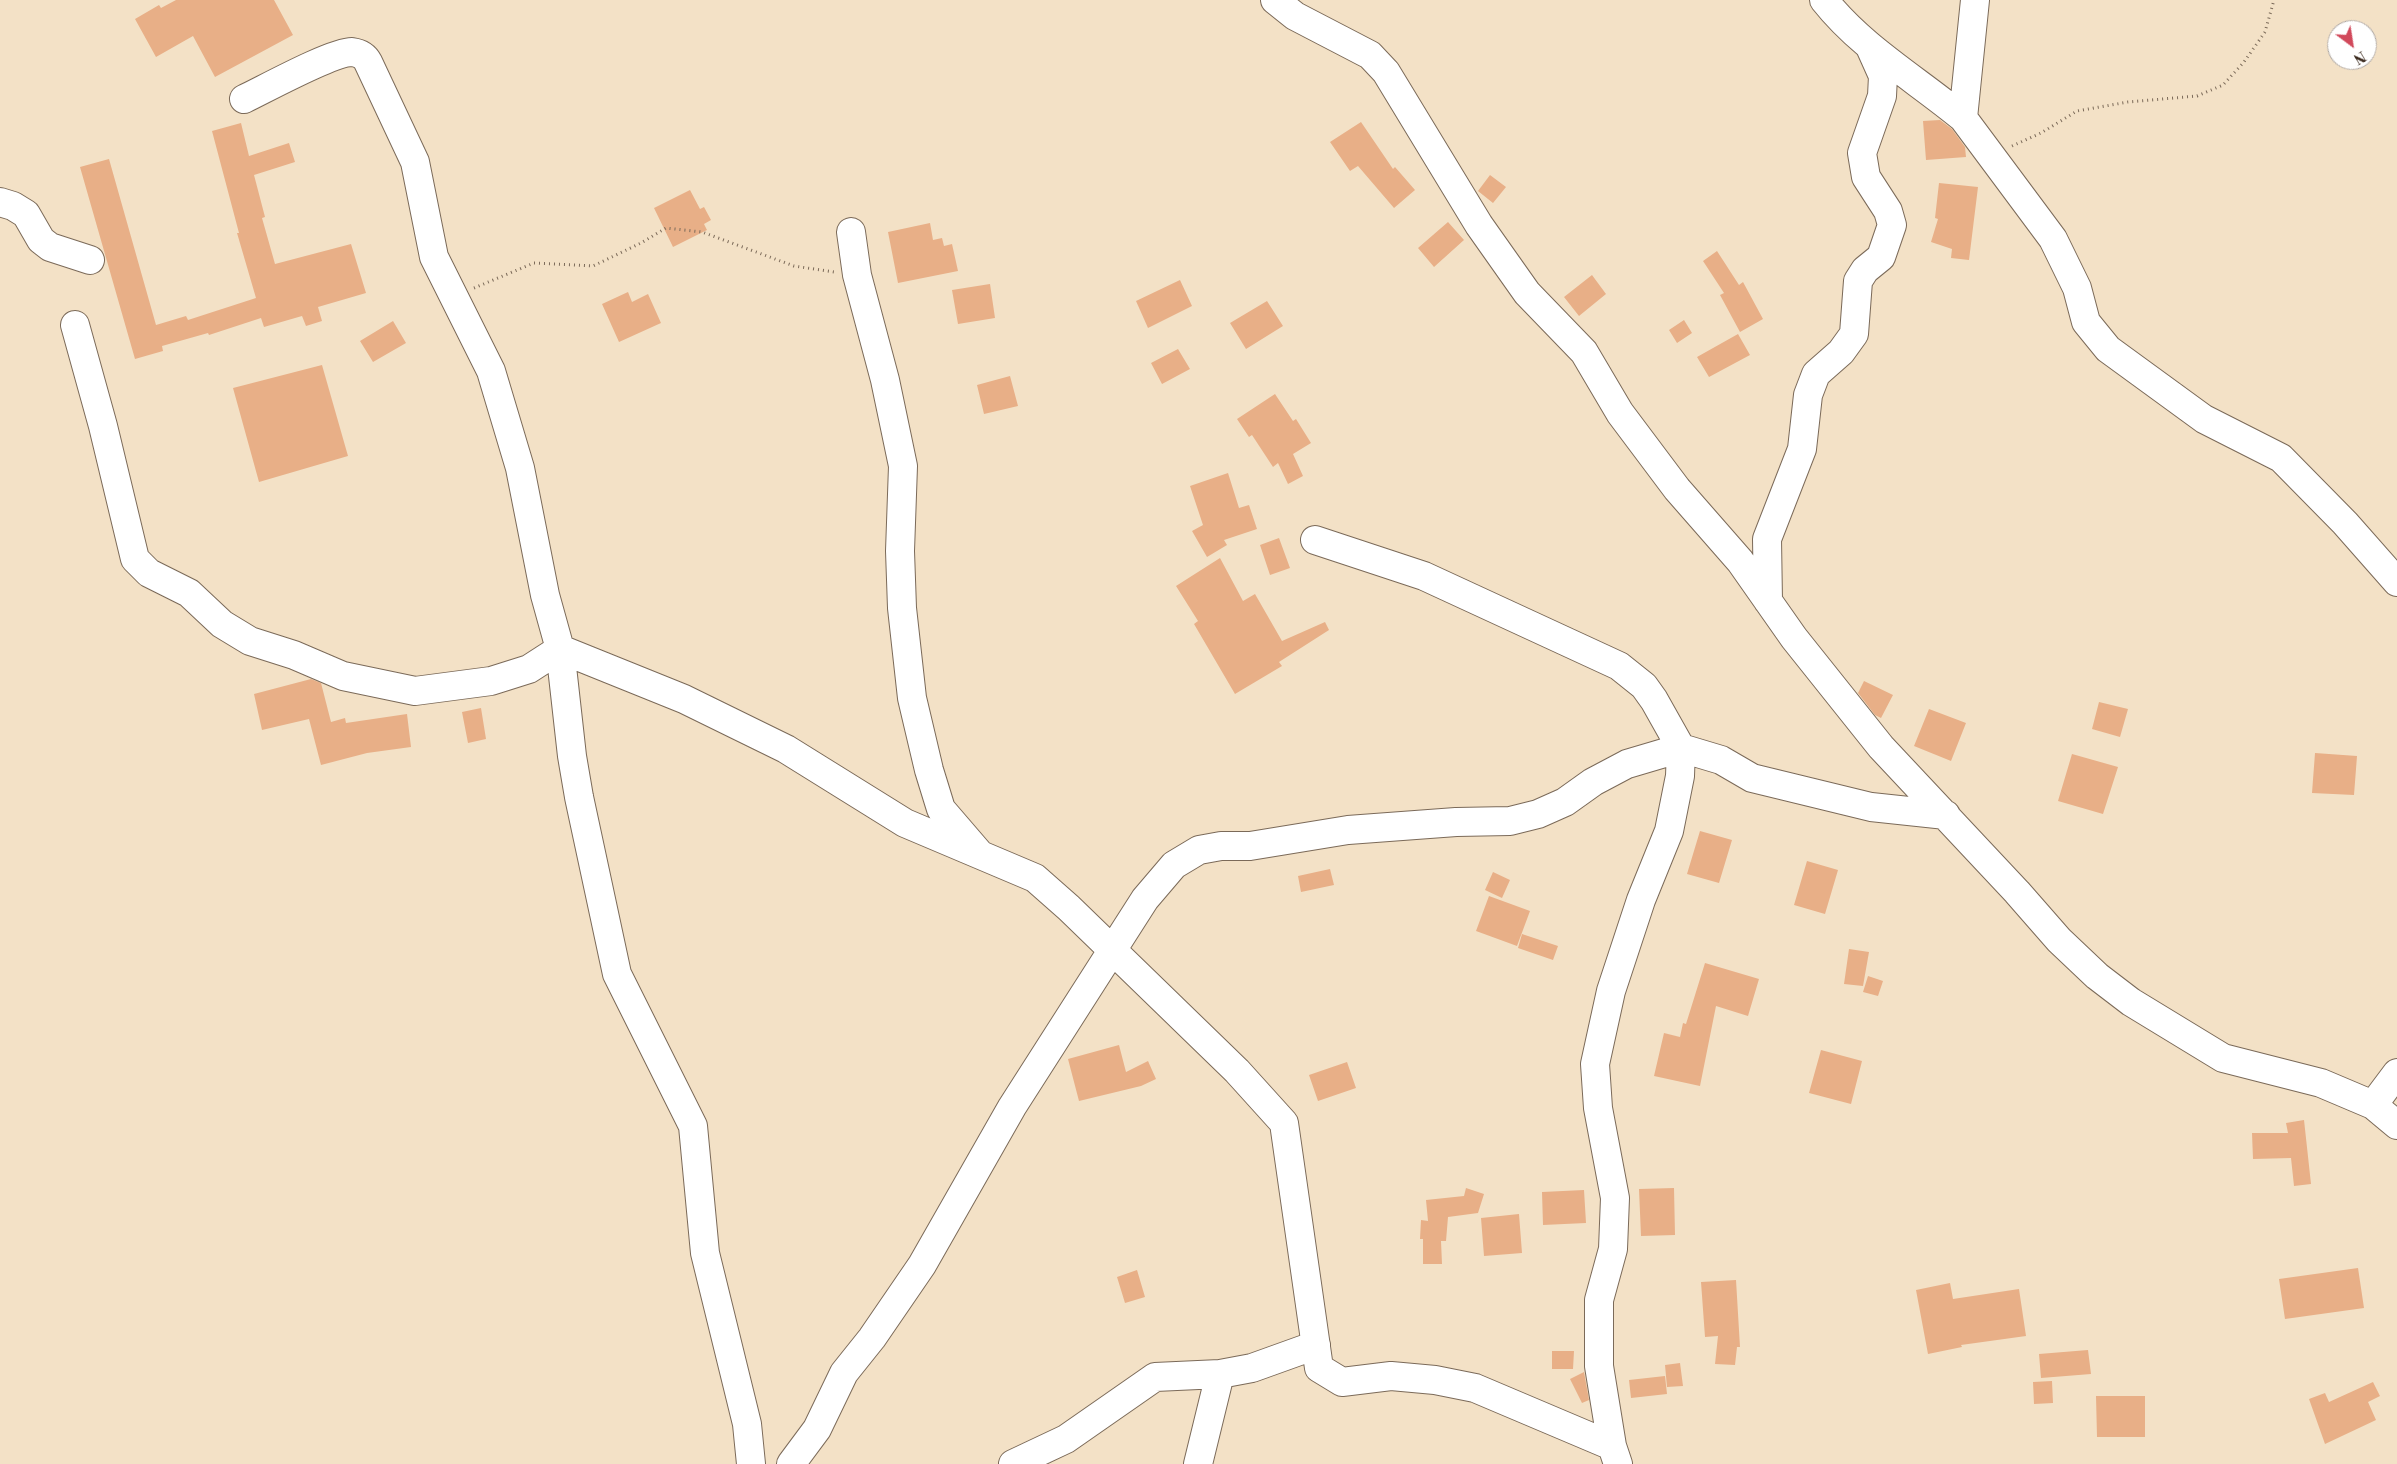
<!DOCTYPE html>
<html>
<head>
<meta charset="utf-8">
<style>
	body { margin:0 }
	#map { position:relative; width:2397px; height:1464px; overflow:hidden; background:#f3e1c6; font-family:"Libre Bodoni",serif }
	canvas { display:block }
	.north { position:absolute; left:2327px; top:20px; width:50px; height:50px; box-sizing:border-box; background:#fff; border:1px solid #b1aaa5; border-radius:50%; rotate:149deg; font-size:14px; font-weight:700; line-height:20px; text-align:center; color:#3b2a1e }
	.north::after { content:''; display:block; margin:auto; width:18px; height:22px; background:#d1495b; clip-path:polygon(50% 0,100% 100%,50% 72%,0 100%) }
</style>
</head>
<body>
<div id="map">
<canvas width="2397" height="1464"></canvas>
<div class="north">N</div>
</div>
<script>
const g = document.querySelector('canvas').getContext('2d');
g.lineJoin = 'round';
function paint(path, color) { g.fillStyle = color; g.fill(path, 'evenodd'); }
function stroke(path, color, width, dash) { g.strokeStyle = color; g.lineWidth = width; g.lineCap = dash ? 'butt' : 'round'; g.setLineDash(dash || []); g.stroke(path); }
paint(new Path2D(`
	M176,0h98l19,35 -78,42 -22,-41 -37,21 -21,-38 24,-14 2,3z
	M1940,120l12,9 13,18 1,10 -40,3 -3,-39z
	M1361,122l32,47 2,-2 20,23 -21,18 -36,-42 -8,5 -20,-29z
	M241,123l8,33 40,-13 6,19 -41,13 11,42 -3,1 13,46 76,-20 15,49 -48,14 4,14 -16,5 -4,-10 -38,11 -3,-9 -52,17 -1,-2 -46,13 1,5 -28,8 -55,-192 29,-8 47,166 30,-9 2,4 68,-22 -19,-65h2l-27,-102z
	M1490,175l16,12 -13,16 -15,-12z
	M1939,183l39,4 -9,73 -18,-2 1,-9 -21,-7 7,-23 -3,-1z
	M690,190l10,19 4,-2 7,13 -7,4 3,6 -34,17 -19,-39z
	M1448,222l16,18 -30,27 -16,-19z
	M930,223l3,17 9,-2 2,8 8,-2 6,27 -60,12 -10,-51z
	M1717,251l22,34 4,-3 20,37 -23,13 -20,-37 4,-2 -21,-32z
	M1592,275l14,19 -27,22 -15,-19z
	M1180,280l12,26 -44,22 -12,-27z
	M990,284l5,34 -37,6 -6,-34z
	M628,292l4,10 16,-8 13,29 -42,19 -17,-38z
	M1267,301l16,25 -37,23 -16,-26z
	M1684,320l8,13 -15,10 -8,-13z
	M393,321l13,22 -33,19 -13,-21z
	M1738,334l12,21 -41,22 -12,-20z
	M1178,349l12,20 -28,15 -11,-21z
	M322,365l26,91 -89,26 -26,-94z
	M1010,376l8,30 -34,8 -7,-29z
	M1275,394l18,27 3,-2 15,24 -18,11 10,22 -15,8 -10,-21 -5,4 -21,-32 -3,2 -12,-18z
	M1228,473l11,35 10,-3 8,24 -33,11 3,5 -20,12 -15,-26 11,-6 -13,-39z
	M1279,538l11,30 -20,7 -10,-30z
	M1220,558l23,43 12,-7 27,47 43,-19 4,8 -50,32 3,4 -47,28 -41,-70 4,-3 -22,-35z
	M311,679l10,4 10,39 14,-4 1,5 61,-9 4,33 -44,6 -46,12 -12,-46 -47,11 -8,-36z
	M1864,681l29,14 -12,23 -6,-3 -17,-22z
	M2099,702l29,7 -8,28 -28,-8z
	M481,708l5,31 -18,4 -6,-31z
	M1929,709l37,14 -15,38 -37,-15z
	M2315,753l42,3 -3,39 -42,-2z
	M2072,754l46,13 -15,47 -45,-13z
	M1700,831l32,9 -13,43 -32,-9z
	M1807,861l31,9 -13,44 -31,-9z
	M1330,869l4,16 -33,7 -3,-16z
	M1493,872l17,8 -8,18 -17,-8z
	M1489,896l41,15 -13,35 -41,-15z
	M1522,934l36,12 -5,14 -35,-12z
	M1849,949l20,3 -6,34 -19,-2z
	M1705,963l54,16 -11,37 -32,-10 -16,80 -46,-10 10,-43 16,4 3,-14 3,1z
	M1868,976l15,5 -5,15 -15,-4z
	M1119,1045l7,27 22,-11 8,18 -15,7 -62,15 -11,-42z
	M1821,1050l41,11 -11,43 -42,-11z
	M1347,1062l9,26 -38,13 -9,-26z
	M2304,1120l7,64 -17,2 -3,-28 -38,1 -1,-26h36l-2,-10z
	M1466,1188l18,6 -6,19 -30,4 -2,24h-5l1,23h-19v-25h-3l1,-19 7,1 -2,-21 38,-4z
	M1674,1188l1,47 -34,1 -2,-47z
	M1584,1190l2,33 -43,2 -1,-33z
	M1519,1214l3,39 -38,3 -3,-38z
	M2358,1268l6,40 -79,11 -6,-40z
	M1137,1270l8,27 -20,6 -8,-26z
	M1736,1280l4,67h-3l-2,18 -20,-1 3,-28 -13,1 -4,-55z
	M1950,1283l3,16 66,-10 7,47 -65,9 1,2 -34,7 -12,-64z
	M2088,1350l3,24 -50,4 -2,-24z
	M1552,1351h22l-1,18h-21z
	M1680,1363l3,23 -16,1 -2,-22z
	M1584,1372l5,28 -7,3 -12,-24z
	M1665,1376l2,18 -36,4 -2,-18z
	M2052,1381l1,22 -19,1 -1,-22z
	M2373,1382l7,14 -12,6 8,18 -51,24 -16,-45 16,-6 4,9z
	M2096,1396h49v41h-48z`), '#e8af87');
const minor = new Path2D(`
	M1275,0l20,16 75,39 16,17 93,153 48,68 57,59 36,61 57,76 63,72 54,77 87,109 136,145 42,48 38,36 34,26 92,56 98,25 52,22 24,20
	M1824,0c38,48 92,79 139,118
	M1975,0l-12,118 90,121 24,49 9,34 22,27 96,70 77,39 64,65 52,59
	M244,99c21,-10 88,-47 108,-47 7,1 13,4 16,10l47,100 19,95 57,114 29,97 25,127 15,54 124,50 102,50 119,74 130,55 34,30 168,163 47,52 35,245 23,14 49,-6 44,4 40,8 137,58 6,18
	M0,202l13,4 13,8 15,26 9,7 40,13
	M851,232l6,43 28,105 18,86 -3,85 2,57 10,90 17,72 12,39 37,43
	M75,325l28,101 32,133 14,14 40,20 33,31 28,17 44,14 49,21 72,15 76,-10 38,-12 31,-20 12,107 7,41 38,177 76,152 12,127 42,171 4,40
	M1315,540l109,36 195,90 25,20 10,14 27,48 -1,28 -11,55 -28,69 -30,91 -16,73 3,44 17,90 -2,51 -14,51v66l13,80
	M1768,601l-1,-62 35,-90 6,-54 8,-21 25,-22 13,-18 4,-53 7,-11 16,-13 11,-32 -4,-14 -22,-34 -4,-24 20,-57 1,-20 -13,-29
	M2373,1105l24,-32
	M791,1464l26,-35 27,-56 28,-35 50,-73 90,-158 133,-208 29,-34 25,-15 22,-4h29l98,-16 108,-8 54,-1 28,-7 27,-12 28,-20 34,-18 54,-16 40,12 31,18 119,29 75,8
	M1013,1464l53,-25 89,-62 65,-3 32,-6 64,-23
	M1198,1464l22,-90`);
stroke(minor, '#7b6a59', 30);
stroke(new Path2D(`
	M2012,146l29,-13 36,-22 51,-9 69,-6 26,-11 21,-23 21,-30 9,-32
	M474,288l60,-25 59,3 48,-23 25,-15 36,4 92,34 40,6`), '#7b6a59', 3, [1, 4]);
stroke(minor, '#fff', 28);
</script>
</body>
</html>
